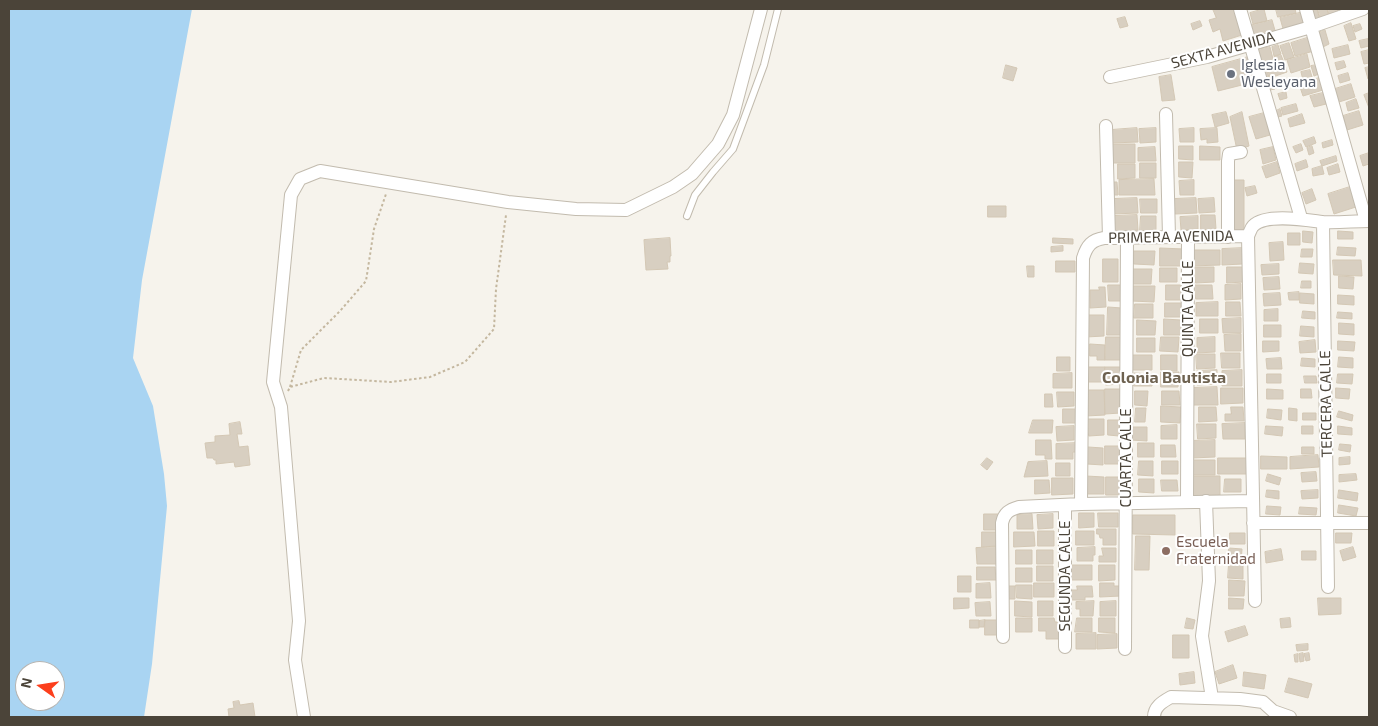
<!DOCTYPE html>
<html>
<head>
<meta charset="utf-8">
<style>
	body { margin:0 }
	#map { position:relative; width:1378px; height:726px; overflow:hidden; background:#f6f3ec; font-family:"Exo 2",sans-serif }
	canvas { display:block }
	.frame { position:absolute; inset:0; border:10px solid #4b4439; pointer-events:none }
	.north { position:absolute; left:15px; top:661px; width:50px; height:50px; box-sizing:border-box; background:#fff; border:1px solid #b7b4b0; border-radius:50%; rotate:283deg; font-size:14px; font-weight:700; line-height:20px; text-align:center; color:#4b4439 }
	.north::after { content:''; display:block; margin:auto; width:18px; height:22px; background:#fc3f1d; clip-path:polygon(50% 0,100% 100%,50% 72%,0 100%) }
</style>
</head>
<body>
<div id="map">
<canvas width="1378" height="726"></canvas>
<div class="frame"></div>
<div class="north">N</div>
</div>
<script>
const g = document.querySelector('canvas').getContext('2d');
g.lineJoin = 'round';
function paint(path, color) { g.fillStyle = color; g.fill(path, 'evenodd'); }
function stroke(path, color, width, dash) { g.strokeStyle = color; g.lineWidth = width; g.lineCap = dash ? 'butt' : 'round'; g.setLineDash(dash || []); g.stroke(path); }
function write(font, color, halo, rows, align = 'center') {
  g.font = font + ' "Exo 2",sans-serif'; g.lineWidth = 4; g.setLineDash([]); g.textBaseline = 'middle'; g.strokeStyle = halo; g.fillStyle = color; for (const [text, x, y, turn = 0] of rows) {
    g.save(); g.translate(x, y); g.rotate((+turn || 0) * Math.PI / 180); g.textAlign = isNaN(turn) ? turn : align; if (halo) g.strokeText(text, 0, 0); g.fillText(text, 0, 0); g.restore();
  }
}
paint(new Path2D(`
	M9,9h183l-50,271 -9,78 20,48 11,68 3,32 -15,158 -8,53h-135zM25,671h30v30h-30z`), '#a9d4f2');
const building = new Path2D(`
	M1213,9h21l8,26 -19,6 -3,-12 -7,3 -4,-12 7,-2z
	M1264,9l3,12 -14,3 -3,-11z
	M1276,9h19l1,4 -18,4z
	M1309,9h8l3,11 -7,2z
	M1318,9h9l2,8 -8,3z
	M1328,9h9l2,6 -9,3z
	M1303,12l4,14 -23,6 -4,-14z
	M1125,17l3,9 -8,2 -3,-9z
	M1272,20l4,14 -23,6 -4,-14z
	M1200,21l2,5 -9,4 -2,-6z
	M1351,23l5,16 -7,2 -5,-15z
	M1360,24l2,5 -7,3 -2,-6z
	M1325,30l4,14 -8,4 -5,-14z
	M1310,37l4,14 -19,5 -4,-13z
	M1368,39l1,7 -8,2 -2,-7z
	M1289,43l5,14 -9,3 -5,-14z
	M1278,45l3,9 -7,2 -2,-9z
	M1348,45l2,9 -16,4 -2,-9z
	M1270,47l4,16 -13,4 -4,-17z
	M1369,50v13l-5,1 -3,-12z
	M1307,54l3,13 -19,6 -4,-13z
	M1281,55l2,5 -8,2 -1,-5z
	M1248,57l6,25 -36,9 -6,-24z
	M1284,61l3,11 -17,6 -3,-12z
	M1344,61l2,6 -9,3 -2,-7z
	M1006,65l11,3 -4,13 -10,-3z
	M1317,65l2,9 -5,2 -3,-10z
	M1369,67v11l-1,1 -3,-11z
	M1267,69l2,9 -4,1 -3,-9z
	M1310,70l2,7 -9,3 -2,-8z
	M1348,73l2,7 -10,3 -2,-7z
	M1171,75l4,25 -13,1 -3,-24z
	M1319,78l4,12 -20,6 -4,-12z
	M1283,79l2,6 -9,3 -2,-6z
	M1274,83l1,6 -5,1 -1,-6z
	M1351,84l4,13 -16,5 -4,-13z
	M1286,92l1,6 -7,2 -2,-6z
	M1327,92l3,11 -16,4 -4,-11z
	M1369,93v15l-5,-13z
	M1356,99l3,9 -11,3 -2,-8z
	M1296,104l2,7 -15,4 -2,-7z
	M1280,109l2,7 -4,1 -2,-6z
	M1359,111l4,14 -16,5 -4,-14z
	M1226,112l3,11 -14,4 -3,-12z
	M1242,112l7,34 -12,4 -7,-33z
	M1264,113l6,22 -14,4 -7,-22z
	M1302,114l3,9 -15,4 -2,-8z
	M1137,128l1,14 -26,1 -1,-13z
	M1156,128v14l-16,1 -1,-14z
	M1194,128v14h-14l-1,-13z
	M1217,128l1,14 -11,1v-4l-6,1 -1,-11z
	M1314,137l2,6 -10,4 -3,-6z
	M1332,140l1,5 -10,3 -1,-5z
	M1110,144h25v19h-26z
	M1301,144l2,6 -7,3 -3,-6z
	M1179,146h14v14l-14,-1z
	M1200,146l20,1v13h-20z
	M1312,146l2,7 -5,2 -2,-7z
	M1155,147l1,14h-18v-13z
	M1273,147l3,13 -13,4 -3,-14z
	M1369,153v11l-6,2 -3,-10z
	M1336,156l1,5 -15,5 -2,-5z
	M1306,160l2,7 -11,4 -2,-7z
	M1179,162h14l-1,16 -13,-1z
	M1277,162l3,11 -14,5 -4,-11z
	M1140,163h16v15h-16z
	M1118,164h17v14l-17,1z
	M1338,164l2,8 -11,3 -2,-7z
	M1322,166l2,8 -11,2 -1,-7z
	M1154,179l1,16h-36v-15z
	M1194,180v15h-14l-1,-14z
	M1232,180h12v50h-12z
	M1109,182h8l1,13h-8z
	M1255,186l2,7 -10,3 -2,-8z
	M1353,186l6,20 -25,8 -6,-20z
	M1312,189l4,11 -10,4 -4,-11z
	M1137,198l1,15 -25,1v-15z
	M1196,198l1,15 -22,1 -1,-15z
	M1214,198l1,14 -16,1 -1,-14z
	M1140,199h17v14h-16z
	M988,206h18v11h-18z
	M1137,215l1,15 -24,2 -1,-16z
	M1201,215h14l1,14 -15,1z
	M1141,216h15v15h-16z
	M1198,216v13l-17,1 -1,-13z
	M1303,231l10,1 -1,11 -9,-1z
	M1338,231l15,1v7h-15z
	M1288,233h12v12h-12z
	M670,238l1,18h-1v6h-3l1,7 -22,1 -2,-30z
	M1053,238l20,1v5l-20,-1z
	M1283,242l1,18 -14,1 -1,-18z
	M1063,246v5l-12,1v-5z
	M1338,247l18,1 -1,8 -18,-1z
	M1160,248l24,1 -1,17h-23z
	M1243,248v16l-21,1v-16z
	M1302,249h11l-1,8h-11z
	M1192,250h28v15l-28,1z
	M1134,251h21l-1,14 -20,-1z
	M1103,259h15v23h-15z
	M1333,260h28l1,16 -28,-1z
	M1056,261h19v11h-19z
	M1300,263l14,1 -1,10 -14,-1z
	M1279,264v10l-17,1 -1,-10z
	M1027,266h7v11h-6z
	M1195,267h19v15l-18,1z
	M1227,267h17v15l-17,1z
	M1160,268h17v14h-17z
	M1133,269h19l-1,15h-18z
	M1339,276l15,1 -1,12 -14,-1z
	M1279,277l1,12 -16,1 -1,-12z
	M1302,281h9v7h-10z
	M1241,284v15l-16,1v-15z
	M1108,285h14v16h-13z
	M1166,285h15v15h-15z
	M1195,285h17l1,14h-17z
	M1132,286h23l-1,16 -23,-1z
	M1099,287h6l1,20 -16,1v-18h9z
	M1299,292v8h-10l-1,-7z
	M1280,293l1,12 -17,1 -1,-12z
	M1300,293l14,1v10l-14,-1z
	M1338,295l16,1v9l-16,-1z
	M1218,302v14h-22v-13z
	M1226,302h14l1,14h-15z
	M1165,303h16v14h-16z
	M1135,304h18v14h-19z
	M1108,307l14,1v27h-15z
	M1278,309v12h-14v-11z
	M1303,311l12,1v7l-13,-1z
	M1338,312l14,1v6l-15,-1z
	M1085,315h19v21l-18,1z
	M1241,318v15h-18l-1,-14z
	M1164,319l17,1v15h-17z
	M1200,319h18v14h-18z
	M1137,320l19,1 -1,14h-18z
	M1339,323l15,1v11l-15,-1z
	M1264,325h17v12h-17z
	M1301,326l13,1v10l-14,-1z
	M1241,334v17h-16l-1,-16z
	M1106,337h17l-1,23h-17z
	M1161,337h18l-1,15 -18,-1z
	M1215,337v15l-18,1v-15z
	M1137,338h18v14h-18z
	M1315,340l1,12 -16,1 -1,-11z
	M1263,341h16v10l-16,1z
	M1338,341l17,1 -1,9 -16,-1z
	M1090,344l15,1v15h-8v-4h-7z
	M1221,353h19v15h-18z
	M1196,354h19v14l-18,1z
	M1131,355h21v15h-21z
	M1161,355h16v16l-16,-1z
	M1057,357h13v14h-13z
	M1339,357l14,1v10l-15,-1z
	M1281,358l1,11h-15l-1,-10z
	M1302,358l13,1v8l-14,-1z
	M1089,367h16l-1,15h-16z
	M1105,367h16v17l-15,1z
	M1217,370v14l-20,1v-14z
	M1242,370v16h-20v-15z
	M1161,372h18l-1,15h-17z
	M1072,373v15h-19v-14z
	M1134,373l19,1 -1,12h-18z
	M1267,374h14v9h-14z
	M1338,374h15l-1,10 -15,-1z
	M1304,376h12l1,7h-12z
	M1217,387l1,18h-26v-17z
	M1221,388h22v15l-22,1z
	M1336,388l14,1 -1,10 -13,-1z
	M1105,389h16v24l-16,1z
	M1267,389l16,1v9h-16z
	M1301,389h10l1,9h-11z
	M1085,390h19l1,25 -19,1z
	M1135,391h13l-1,15 -12,-1z
	M1162,391h17l1,14h-18z
	M1057,392h17v14l-16,1z
	M1045,394h7l1,13h-8z
	M1161,406l20,1 -1,16 -19,-1z
	M1199,407h17l1,14 -18,1z
	M1231,407h12l1,14h-19v-7h6z
	M1136,408h10l-1,14h-10z
	M1289,408l8,1v12l-8,-1z
	M1063,409h14v14h-14z
	M1268,409l14,1 -1,10 -14,-2z
	M1339,411l14,4 -1,6 -15,-4z
	M1303,413h13v7h-13z
	M1088,419h16v16l-15,1z
	M1033,420h20l-1,13h-23z
	M1108,420h12l-1,16 -11,-1z
	M240,422l2,12h-5l2,13 9,-1 2,19 -15,2 -1,-5 -18,2v-4h-2l-1,-2h-6l-2,-15 10,-1v-6l15,-1 -1,-11z
	M1245,423v16h-22l-1,-15z
	M1197,424h19v14l-18,1z
	M1177,425v14h-16v-13z
	M1074,426v14l-17,1 -1,-14z
	M1266,426l17,1 -1,9 -17,-2z
	M1302,426h11v8h-11z
	M1338,426l14,2v7l-14,-1z
	M1132,427h15v14l-16,-1z
	M1036,440h15l1,19h-7v-4h-9z
	M1215,440v17l-23,1 -1,-17z
	M1077,443v9h-4v7h-17v-15z
	M1138,443h16v14h-16z
	M1340,444l11,1 -1,7 -11,-2z
	M1161,445h14l1,12h-15z
	M1105,446h15v18h-15z
	M1088,447l15,1v17l-16,-1z
	M1302,447h12v7h-12z
	M1318,455l1,12 -29,2v-12z
	M1261,456l26,1v12h-26z
	M1350,457v7l-11,1v-7z
	M987,458l6,4 -6,8 -6,-5z
	M1218,458h29v16h-29z
	M1192,460h23v15h-22z
	M1047,461l1,15 -24,1 4,-15z
	M1139,461h14v15l-15,-1z
	M1162,461h16v13h-16z
	M1056,463h14v13h-14z
	M1316,472l1,9 -15,1 -1,-9z
	M1268,474l13,4 -2,7 -13,-4z
	M1356,474l1,6 -18,2v-7z
	M1086,476l18,1v17h-18z
	M1192,476h28v19l-28,1z
	M1106,477h14v18h-14z
	M1052,478h21v16l-21,1z
	M1139,479h15v14l-15,-1z
	M1225,479h16v13h-17z
	M1035,480h14l1,13 -15,1z
	M1161,480h16l1,11h-16z
	M1267,490l12,1v8l-13,-2z
	M1318,490v8l-16,1 -1,-8z
	M1339,490l19,3 -1,8 -19,-3z
	M1339,505l19,3 -2,8 -18,-3z
	M1267,506l14,1 -1,8 -14,-1z
	M1300,507l17,1 -1,7 -17,-1z
	M1079,513h15v14l-15,1z
	M1098,513h20v14h-19z
	M984,514h15v16h-15z
	M1032,514l1,15h-16v-14z
	M1053,514v14l-15,1 -1,-14z
	M1133,515h42v20l-42,-1z
	M1097,529h19v16h-13v-7h-3l-1,-4h-2z
	M1038,531h16v15h-16z
	M1076,531h18v14h-18z
	M982,532h15v14l-15,1z
	M1014,532h20l1,14 -21,1z
	M1230,533h15v11h-15z
	M1336,533h16l-1,10h-15z
	M1136,536h14l-1,34h-14z
	M997,547v17h-20l-1,-16z
	M1095,547v8h-2v6h-16v-13z
	M1353,547l3,10 -13,4 -3,-10z
	M1102,548h14v14h-17v-6h4z
	M1229,548l13,1 -1,13 -13,-1z
	M1281,549l2,11 -17,3 -1,-11z
	M1016,550h16v14h-16z
	M1037,550h16v14h-16z
	M1302,551h14v9h-14z
	M1229,564h14v15l-15,-1z
	M1068,565h24v15h-24z
	M1099,565h16v15l-16,1z
	M1037,566h16v15h-16z
	M977,567h18l1,13h-19z
	M1016,568h16v14h-16z
	M958,576h13v16h-13z
	M1229,580l16,1 -1,15h-15z
	M990,583l1,15h-15v-14z
	M1034,583h20v14h-20z
	M1100,583h14v3h7v10l-21,1z
	M1016,585h16v14l-15,-1z
	M1008,586h7v13h-7z
	M1077,586h15l1,11h-8v3h-15l-1,-10h8z
	M954,598h15v10l-15,1z
	M1229,598l15,1 -1,10h-14z
	M1318,598h23v16l-22,1z
	M1015,601l17,1v15l-17,-1z
	M1038,601h15v15h-15z
	M1094,601l-1,15h-13v-7h-4v-7z
	M1116,601v15h-16v-14z
	M990,602l1,14h-15l-1,-13z
	M1016,618h16v14h-16z
	M1039,618h15l1,4h5v17h-14v-8h-7z
	M1077,618h15v14h-17z
	M1099,618h16v15l-16,-1z
	M1187,618l8,2 -2,9 -8,-1z
	M1290,618l1,9 -10,1 -1,-9z
	M970,620h9v8h-9z
	M985,620l-1,7h-5v-6z
	M985,620h13v15h-13z
	M1245,626l3,9 -20,7 -3,-10z
	M1096,633v16h-20v-15z
	M1117,634v14l-20,1v-14z
	M1173,635h16v23h-16z
	M1308,644v6l-11,1 -1,-6z
	M1303,653l1,8 -4,1 -1,-8z
	M1309,653l1,7 -4,1 -2,-7z
	M1298,654v8h-3l-1,-7z
	M1233,665l4,13 -18,6 -4,-12z
	M1194,672l1,11 -15,2 -1,-11z
	M1244,672l22,3 -2,14 -21,-3z
	M1289,678l23,6 -4,14 -23,-6z
	M239,701l1,4 13,-2 2,14h-26l-1,-8 6,-1 -1,-6z`);
paint(building, '#d8cfc1');
stroke(building, '#d3c7b4', 1);
const service = new Path2D(`
	M687,216l8,-21 18,-23 20,-23 31,-84 14,-56`);
const minor = new Path2D(`
	M1240,9l61,209
	M1306,9l60,212
	M1110,77l97,-20 104,-30 52,-18
	M1166,114l3,123
	M1106,126l3,112
	M1323,222l5,365
	M1228,237v-76l1,-7 12,-2
	M1187,501l1,-264
	M1206,501l3,80 -7,55 10,62
	M1081,504l2,-246c4,-13 9,-18 21,-20l144,-2
	M1253,523h116
	M1255,601l-7,-365c2,-4 3,-8 5,-10 13,-13 53,-6 69,-4 15,1 32,-1 47,-1
	M1003,637l-1,-114c2,-10 7,-13 17,-16l62,-3 171,-3
	M1065,647v-141
	M1125,649l2,-412
	M304,717l-9,-57 4,-39 -18,-214 -8,-25 18,-187 9,-16 20,-8 188,31 68,7 50,1 47,-23 19,-13 26,-30 15,-29 28,-106
	M1154,717c0,-10 8,-15 17,-20l69,2 23,3 10,9 17,6`);
stroke(service, '#c2bbae', 8);
stroke(minor, '#c2bbae', 14);
stroke(new Path2D(`
	M290,387l11,-37 39,-39 26,-30 8,-52 12,-35
	M288,391l2,-4 34,-9 67,4 39,-5 35,-15 29,-33 2,-40 10,-74`), '#c4b79f', 2, [2.5, 2.5]);
stroke(service, '#fff', 6);
stroke(minor, '#fff', 12);
for (const [x, y, r, color] of [
	[1231,74,5,"#6b7280"],
	[1166,551,5,"#8d6e63"]
]) { const dot = new Path2D(); dot.arc(x, y, r, 0, 2 * Math.PI); g.fillStyle = color; g.fill(dot); stroke(dot, '#fff', 2); }
write('15px', '#4b4439', '#fff', [
	["SEXTA AVENIDA",1223,50,-15],
	["PRIMERA AVENIDA",1171,237,-1],
	["QUINTA CALLE",1188,309,-90],
	["TERCERA CALLE",1326,404,-91],
	["CUARTA CALLE",1126,458,-90],
	["SEGUNDA CALLE",1065,576,-90]
]);
write('15px', '#5b616d', '#fff', [
	["Iglesia",1241,65],
	["Wesleyana",1241,82]
], 'left');
write('15px', '#785e54', '#fff', [
	["Escuela",1176,542],
	["Fraternidad",1176,559]
], 'left');
write('bold 16px', '#6e6250', '#fff', [
	["Colonia Bautista",1164,378]
]);
</script>
</body>
</html>
